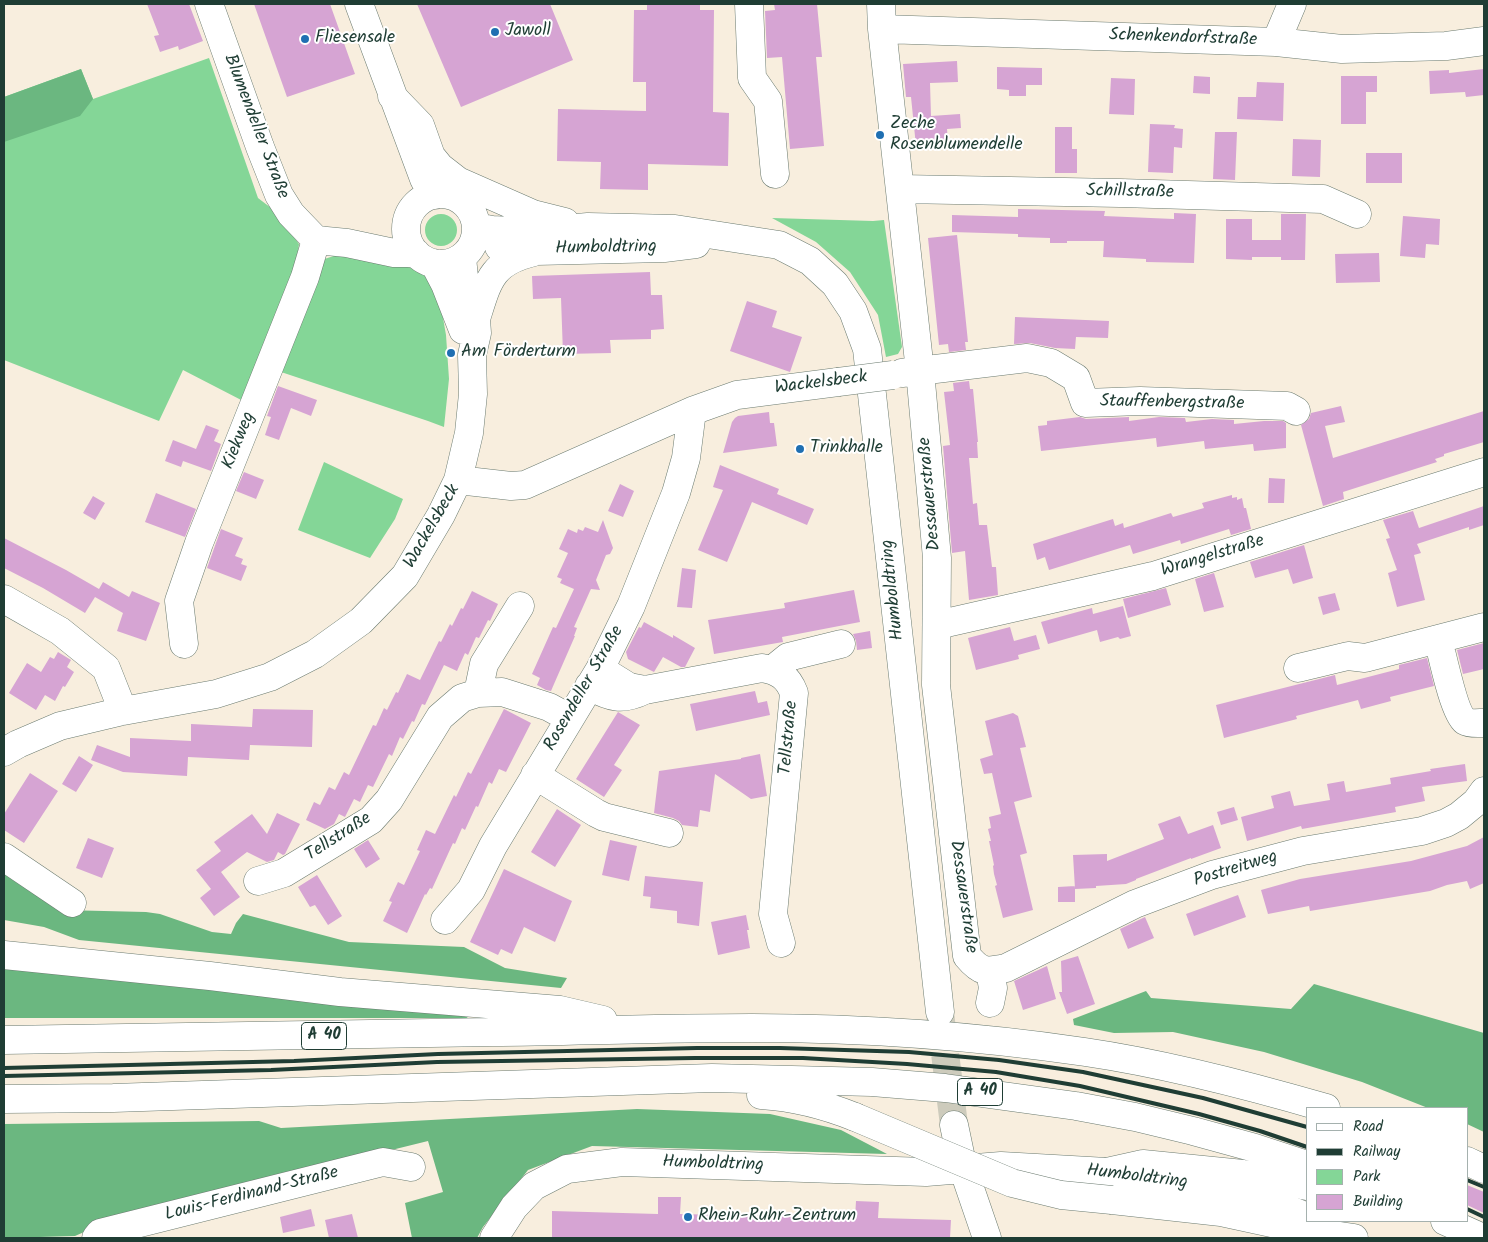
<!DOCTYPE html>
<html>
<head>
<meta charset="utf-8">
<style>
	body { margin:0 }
	#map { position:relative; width:1488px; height:1242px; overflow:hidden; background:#f8eede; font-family:Kalam,sans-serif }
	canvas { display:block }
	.frame { position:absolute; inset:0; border:5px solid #1f3d34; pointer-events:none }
	.legend { position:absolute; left:1306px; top:1107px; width:162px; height:115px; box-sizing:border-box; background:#fff; border:1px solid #a5b1ae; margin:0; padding:6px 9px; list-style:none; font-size:15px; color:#1f3d34 }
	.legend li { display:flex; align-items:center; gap:10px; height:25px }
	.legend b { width:25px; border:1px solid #a5b1ae }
</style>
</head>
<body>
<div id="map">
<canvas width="1488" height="1242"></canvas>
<div class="frame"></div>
<ul class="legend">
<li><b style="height:6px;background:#fff"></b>Road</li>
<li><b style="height:6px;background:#1f3d34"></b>Railway</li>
<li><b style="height:14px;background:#84d697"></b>Park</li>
<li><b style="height:14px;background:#d6a4d3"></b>Building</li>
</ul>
</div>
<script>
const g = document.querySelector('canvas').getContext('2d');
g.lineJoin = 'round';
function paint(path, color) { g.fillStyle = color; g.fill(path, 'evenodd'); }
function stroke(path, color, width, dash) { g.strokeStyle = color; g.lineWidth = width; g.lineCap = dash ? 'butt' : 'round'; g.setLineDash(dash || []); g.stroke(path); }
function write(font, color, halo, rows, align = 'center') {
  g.font = font + ' Kalam,sans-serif'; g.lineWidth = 4; g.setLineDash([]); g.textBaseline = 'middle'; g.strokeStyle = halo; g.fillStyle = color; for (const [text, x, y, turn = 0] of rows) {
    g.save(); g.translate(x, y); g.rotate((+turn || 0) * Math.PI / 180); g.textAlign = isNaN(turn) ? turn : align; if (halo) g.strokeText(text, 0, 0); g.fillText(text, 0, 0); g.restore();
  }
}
paint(new Path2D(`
	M209,58l49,140 17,13 24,33 -3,24 41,-13 76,13 14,8 13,25 6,34 3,44 -5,48 -16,-6 -156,-52 -25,34 -64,-33 -24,51 -155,-61v-263l77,-28 12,30z
	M425 230a16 16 0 1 1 32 0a16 16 0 1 1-32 0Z
	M772,218l101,3 11,-1 18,127 -4,7 -12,3 -8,-42 -28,-43 -34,-30z
	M324,462l79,37 -8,20 -25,39 -72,-28z`), '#84d697');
paint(new Path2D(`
	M81,69l12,30 -13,17 -76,26v-45z
	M4,871l58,39 84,2 14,2 52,18 19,2 5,-11 7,-9 106,28 115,5 41,21 62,10 -6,10 -482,-48 -35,-13 -40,-7z
	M4,967l461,49 3,2h-464z
	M1314,984l170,49v99l-17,-8v-16h-39l-66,-26 -98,-30 -91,-20 -59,1 -40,-8 -1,-6 73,-28 5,7 140,11z
	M637,1109l133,5 71,16 46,24 -295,-8 -64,24 -45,57 -6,11h-65l-7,-35 38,-11 -15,-51 -312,77 -41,18 -71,2v-114l255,-3 22,7z`), '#6bb780');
paint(new Path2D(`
	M147,4h42l14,37 -24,9 -1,-4 -18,6 -6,-16 5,-1z
	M254,4h76l25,70 -68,23z
	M417,4h133l23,56 -112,47z
	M647,4h53v6h14l-1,102 16,1 -1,53 -80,-2v26l-48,-1 1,-27 -44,-1 1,-52 88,2v-29h-13l1,-72h13z
	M774,4h43l5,53h-6l8,89 -34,3 -8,-92 -15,1 -2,-47 10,-1z
	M957,61l1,21 -28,1 1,33 29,-2 1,14 -14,1 1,14 -32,3 -5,-49h-5l-3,-33z
	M997,67l45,1v17h-16v11h-17v-6l-12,-1z
	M1484,69v26l-18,2 -1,-5 -35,2 -1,-23 20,-1v3z
	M1194,76l16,1v17l-17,-1z
	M1341,76h36v16h-11v32h-25z
	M1111,78l24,1 -1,36 -25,-1z
	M1257,82l27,1 -1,38 -46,-2 1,-22h18z
	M1150,124l25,1 -1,3 9,1 -1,19 -8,-1 -1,26 -25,-1z
	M1055,127h17v22h5v24h-22z
	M1215,132h22l-2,48 -22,-1z
	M1293,139l28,1 -1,37 -28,-1z
	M1366,153h36v30h-36z
	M1018,209l87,2 -1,5 70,3v-6l22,1 -2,49 -48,-1v-3l-43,-2 1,-16h-37v2h-17v-5l-32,-1v-3l-66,-2v-17l66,2z
	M1281,214h25l-1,46h-24v-3h-29v3l-26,-1v-40h26v21h29z
	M1403,216l37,3 -1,26 -13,-1 -1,14 -25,-2z
	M957,235l11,107h-3l1,8 -17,2 -1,-8 -9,1 -11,-107z
	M1379,253l1,29 -44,1 -1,-29z
	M650,272l1,23h11l2,34 -13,1v9l-41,1 1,13 -48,1 -2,-56 -28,1 -1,-23z
	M747,301l30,10 -5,16 30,10 -12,35 -60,-21z
	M1015,317l94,4 -1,17 -32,-1 -1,12 -20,-1 -25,-5 -16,1z
	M969,381l1,8h3l5,53h-1l1,16h-9l4,46 4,-1 2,22h8l5,42h4l2,28 -29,5 -4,-49 -13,2 -9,-107 7,-1 -6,-53 10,-1 -1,-8z
	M278,386l39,14 -6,16 -20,-8 -12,32 -14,-5 6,-18 -4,-1z
	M1341,406l4,16 -20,4 8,32 151,-47v31l-40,12v2l-9,3 2,3 -94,30 1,7 -21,7 -22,-81 8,-6 2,-6z
	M769,412l1,11h4l3,23 -54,7 9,-31 3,-4 3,-2z
	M1080,417l6,2 43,-2v4l30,-4 26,1 1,4 26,-3 22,1v4l30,-3h19l3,2v25l-32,3 -1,-7 -48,5 -1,-8 -47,6 -1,-9 -115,13 -3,-25 9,-1v-4z
	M206,425l13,5 -5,11 7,3 -10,27 -28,-10 -2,6 -16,-6 8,-21 23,9z
	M720,465l59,24 -2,5 37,15 -7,16 -55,-23 -25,60 -29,-12 25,-60 -10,-3z
	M244,472l20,8 -8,19 -20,-8z
	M1269,478l16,1 -1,24h-16z
	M620,484l14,7 -11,26 -15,-6z
	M156,493l40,16 -11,28 -40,-15z
	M1232,495v3l5,-1v3l5,-2 2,10h2l5,21 -20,6 -2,-6 -48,15 -1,-4 -47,14 -3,-9 -81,25 -4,-13 -8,3 -4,-16 80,-25 2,7 8,-3 1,5 47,-15 2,4 31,-9 -2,-5z
	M93,496l12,7 -10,17 -12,-7z
	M1484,506v19l-15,5v-3l-52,17 4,9 -7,2 11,45 -28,7 -9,-34 9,-3 -11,-31 4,-1 -7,-18 30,-9 6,17z
	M603,520l10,28 -3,6 -4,1 -10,25 4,10 -9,-1 -1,2 -16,36 3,1 -3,8h1l-21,48 -3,7 -5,-1 -9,-5 3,-7 -8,-4 21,-47 3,1 18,-39 -14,-6 2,-4 -5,-2 11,-24 -9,-4 9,-20 9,4 1,-4 5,2 2,-4 13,5z
	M221,529l22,9 -8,18 8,3 -2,5 6,2 -6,15 -34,-13z
	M4,538l62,32 33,19 4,-7 26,15 3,-6 28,12 -14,38 -29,-10 6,-18 -28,-16 -10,16 -42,-25 -39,-20z
	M1304,545l9,33 -20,6 -5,-15 -33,9 -5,-16z
	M682,568l14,2 -4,38 -15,-1z
	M1214,573l10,34 -20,5 -9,-33z
	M1166,588l5,17 -43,13 -5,-19z
	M854,590l6,32 -78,15 1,5 -69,12 -6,-34 77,-12 -1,-5z
	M472,591l26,13 -8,17 -2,-1 -9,18 -3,-1 -8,18 -3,-2 -8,18 -13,-6 -19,40 -3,-1 -8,18 -2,-1 -9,18 -3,-2 -8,19 -3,-2 -16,33 -5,-2 -8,17 -6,-3 -9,18 -6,-3 -5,10 -9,5 -19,-9 8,-18 6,3 9,-18 6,3 9,-18 5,3 24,-50 3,1 8,-18 3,2 9,-18 2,1 9,-19 13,6 19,-39 2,1 9,-18 2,2 9,-18 2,1z
	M1335,593l5,17 -17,5 -5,-18z
	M1123,606l8,30 -11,3 -2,-2 -18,5 -3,-12 -49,14 -7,-22 51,-14 1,6z
	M644,622l29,16v-3l22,13 -10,19h-4l-18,-10 -9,15 -26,-13 -2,-7 13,-25 2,1z
	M1010,627l4,14 22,-6 4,14 -22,6 1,4 -43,11 -8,-32z
	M870,631l2,17 -15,2 -1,-9 -3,-7z
	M1484,643v26l-21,5 -6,-24z
	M58,652l13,8 -4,7 7,5 -9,15 -2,-1 -8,15 -10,-6 -9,15 -27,-17 18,-30 14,9 9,-15 4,2z
	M1427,658l7,28 -44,11 1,4 -30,8 -3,-9 -62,16 1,3 -73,19 -8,-33 119,-30 2,10 62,-16v-4z
	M755,691l3,12 9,-2 3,14 -74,16 -6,-27z
	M253,709l60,1 -1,37 -62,-2 -1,15 -61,-3 -1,19 -64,-4 -32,-12 6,-15 33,12v-19l61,3v-17l61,3z
	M504,709l27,14 -25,49 -7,-3 -7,15 -3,-2 -11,25 -2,-1 -11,24 -3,-2 -7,16 -2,-1 -21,46 -2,-1 -4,7 -1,-1 -18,39 -24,-12 9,-19 -3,-1 9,-19 6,3 16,-34 -3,-1 9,-20 9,4 19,-39 2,2 12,-25 3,2z
	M618,712l22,13 -26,40 8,5 -18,27 -28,-18z
	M1013,713l5,3 8,31 -6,1 12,49 -18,5 13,51 -7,2 13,55 -30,8 -8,-32 2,-1 -3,-11 -1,-8 1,-1 -5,-24h2l-3,-12 3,-1 -2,-11 12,-3 -9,-41 -8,1 -4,-15 13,-4 -8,-34z
	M760,754l7,42 -16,3 -36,-25 -5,38 -10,-2 -2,17 -16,-2 -3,-4 -6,-3 -19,-5 5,-42 82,-12v-1z
	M79,756l14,9 -17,27 -14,-8z
	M1465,764l2,17 -45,6 3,14 -30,6 1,5 -94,17 -1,-3 -54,15 -6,-24 33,-9 -3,-12 19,-5 4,15 36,-6 -3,-16 17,-3 2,11 45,-8 -1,-6 41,-7 -1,-2z
	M30,773l28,18 -34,52 -20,-13v-16z
	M1234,807l4,13 -17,5 -4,-13z
	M557,809l24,16 -26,42 -24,-15z
	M277,813l23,11 -15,30 -2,1 -5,-3 -4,8 -7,2 -20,-10 -26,20 19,25 -26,19 -14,-18 11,-9 -15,-19 25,-19 -7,-9 38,-28 15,20z
	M1180,816l8,18 25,-9 8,23 -30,11v-1l-55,21v1l-10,4 -30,2v2l-21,1 -2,-34 34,-1v7l57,-22 -6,-15z
	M1484,837v46l-14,6 -3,-8 -20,4 -17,6 -120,20 -1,-5 -41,8 -7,-24 39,-11 111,-18 56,-15z
	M88,838l26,10 -12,30 -26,-10z
	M368,840l12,19 -14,9 -12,-19z
	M610,840l27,6 -8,35 -27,-6z
	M504,869l68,32 -17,41 -31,-15 -12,27 -11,-5 -3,6 -28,-13z
	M317,875l25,41 -14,9 -13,-20 -5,2 -12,-20z
	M645,876l58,6 -4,44 -22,-3v-12l-27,-3 1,-11 -8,-1z
	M1075,886v16h-17v-15z
	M1238,895l8,22 -52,19 -8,-22z
	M746,915l3,15h-2l3,18 -32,7 -7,-33z
	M1145,917l9,21 -26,11 -8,-20z
	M1078,956l17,48 -28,10 -8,-22h3l-1,-31z
	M1047,966l9,33 -33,11 -9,-29z
	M1467,1185l17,7v21l-17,-8z
	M658,1197h23l-1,17 175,4 1,-17 23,1 -1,16 73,2 -1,18h-398v-27l106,3z
	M311,1209l4,17 -32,7 -3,-16z
	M352,1214l6,24h-29l-4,-18z`), '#d6a4d3');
stroke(new Path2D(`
	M940,1013l14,112`), '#cdcbbc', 28, [28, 14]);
const minor = new Path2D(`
	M209,4l51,143 19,48 12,19 25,26 31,3 47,10h22
	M359,4l65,175 11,16
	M749,4l3,74 16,23 7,73
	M881,4l1,25 38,342 17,187 -1,127 31,271c14,17 19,16 39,12l129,-64 77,-29 91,-24 119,-20 24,-8 13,-7 17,-14 8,-11
	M882,29l394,13 66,7 104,-3 38,-5
	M1276,42l16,-38
	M392,96l28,29 11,31 9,11 18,14 75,33 32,8
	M900,189l220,4 203,6 34,15
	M406 229a35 35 0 1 1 70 0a35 35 0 1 1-70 0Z
	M476,227l16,3 39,2 57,-5 87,2 104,16 31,16 25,23 18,27 14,38 73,663
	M499,247l37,4 128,-3 32,-4
	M434,263l11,21 18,46
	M476,319c12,-38 15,-57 58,-67
	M902,373l125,-15 24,5 25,15 9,25 55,-2 147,5 9,5
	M458,480l53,6 14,-1 167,-74 45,-16 101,-13
	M4,599l56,32 46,37 17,43
	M937,625l216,-49 331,-104
	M1438,639c4,15 16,74 27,82 5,3 13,2 19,2
	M184,644l-5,-43 20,-58 106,-266 11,-37
	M1298,668l50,-12 17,2 119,-31
	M772,670l16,-13 53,-13
	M589,686c22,12 33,15 56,4l-16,-3 -29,-18
	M645,690l117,-22c17,3 26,9 32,25l-21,221 8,29
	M478,693l6,-29 36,-58
	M4,752l14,-8 42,-18 63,-15 93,-17 54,-17 45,-23 46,-33 44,-45 36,-61 17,-35 11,-47 4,-39 -1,-39 5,-22 -1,-14 -12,-42 -2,-19
	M535,775l61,38 8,4 65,16
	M4,857l68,46
	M258,881l26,-8 87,-53 18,-20 51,-83 22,-19 16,-5 24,-1 47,15 20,11
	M445,920l26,-30 22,-44 107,-177 31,-63 45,-113 10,-35 6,-47
	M990,971l3,17 -3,15
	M954,1125l9,43 24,70
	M96,1238l4,-5 283,-71 28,5
	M494,1238l20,-31 20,-21 33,-17 55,-7 304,10 75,-6 106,6 112,17 71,21 17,7`);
const highway = new Path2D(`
	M4,955l206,21 130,16 220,18 43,10
	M4,1040c162,-2 325,-4 488,-8 86,-1 173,-4 260,-4 111,0 224,8 333,24 82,12 162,33 241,56
	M761,1095c32,2 64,10 94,22
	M4,1099l109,-1 599,-20 160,4 73,6 131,18 59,11 58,14 62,17 52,17
	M1467,1161l17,8
	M1107,1172l36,-8 100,10 64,12
	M1112,1200l109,12 92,20 41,6
	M1445,1221l38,17`);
stroke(minor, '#6b7b70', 29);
stroke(highway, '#6b7b70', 29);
stroke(minor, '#fff', 28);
stroke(highway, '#fff', 28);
stroke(new Path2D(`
	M4,1068l290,-7 144,-7 259,-6h83l129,4 90,8 84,12 120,26 104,29
	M4,1076l267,-6 166,-8 258,-4h108l104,6 89,8 84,14 119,28 61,17 47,16
	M1467,1180l17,7
	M1467,1209l17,8`), '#1f3d34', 4);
const minorBridge = new Path2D(`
	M838,382l55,-7`);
const highwayBridge = new Path2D(`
	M855,1117l157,66 49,12 51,5`);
stroke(minorBridge, '#6b7b70', 29, []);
stroke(highwayBridge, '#6b7b70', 29, []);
stroke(minorBridge, '#fff', 28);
stroke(highwayBridge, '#fff', 28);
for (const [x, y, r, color] of [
	[495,32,5,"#1f6fb2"],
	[305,39,5,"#1f6fb2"],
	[880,135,5,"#1f6fb2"],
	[451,353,5,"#1f6fb2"],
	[800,449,5,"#1f6fb2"],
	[688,1217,5,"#1f6fb2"]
]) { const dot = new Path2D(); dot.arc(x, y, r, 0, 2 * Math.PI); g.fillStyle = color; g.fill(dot); stroke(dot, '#fff', 2); }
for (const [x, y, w] of [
	[324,1036,45],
	[980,1092,45]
]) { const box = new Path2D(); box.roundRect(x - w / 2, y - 13.5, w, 27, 4); g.fillStyle = '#fff'; g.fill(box); stroke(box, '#1f3d34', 1); }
write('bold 16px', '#1f3d34', null, [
	["A 40",324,1036],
	["A 40",980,1092]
]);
write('18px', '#1f3d34', '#fff', [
	["Jawoll",505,32],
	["Fliesensale",315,39],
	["Zeche",890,125],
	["Rosenblumendelle",890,146],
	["Am Förderturm",461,353],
	["Trinkhalle",810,449],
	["Rhein-Ruhr-Zentrum",698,1217]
], 'left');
write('18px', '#1f3d34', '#fff', [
	["Schenkendorfstraße",1183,39,2],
	["Blumendeller Straße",255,127,69],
	["Schillstraße",1130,193,1],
	["Humboldtring",606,249,-1],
	["Wackelsbeck",821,384,-7],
	["Stauffenbergstraße",1172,404,1],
	["Kiekweg",240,441,-68],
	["Dessauerstraße",931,494,-95],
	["Wackelsbeck",433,527,-60],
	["Wrangelstraße",1213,557,-17],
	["Humboldtring",894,590,-96],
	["Rosendeller Straße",585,689,-60],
	["Tellstraße",790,738,-85],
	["Tellstraße",339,838,-33],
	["Postreitweg",1236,870,-17],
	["Dessauerstraße",962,897,82],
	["Humboldtring",713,1165,2],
	["Humboldtring",1137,1178,7],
	["Louis-Ferdinand-Straße",252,1195,-14]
]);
</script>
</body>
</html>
